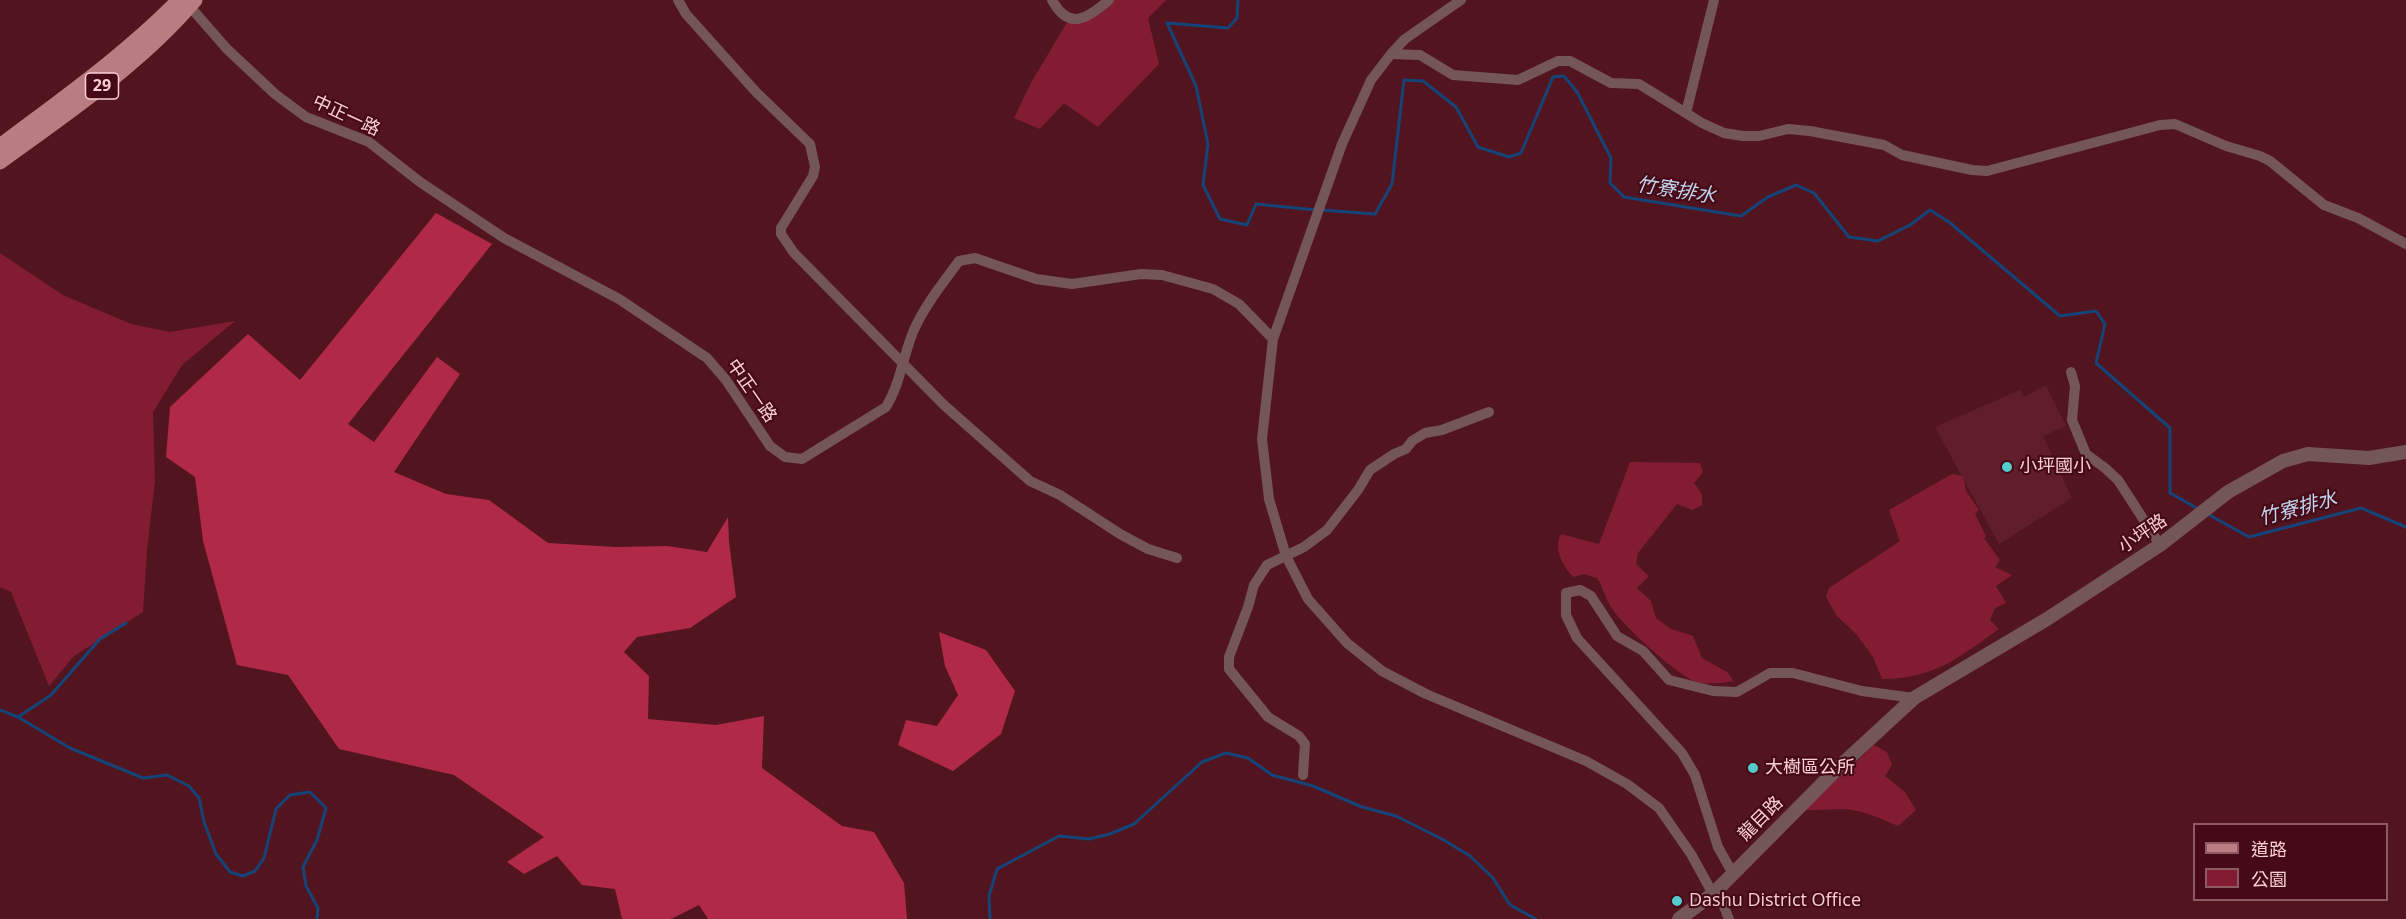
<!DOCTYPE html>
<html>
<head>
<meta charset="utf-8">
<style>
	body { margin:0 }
	#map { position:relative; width:2406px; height:919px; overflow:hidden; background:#521520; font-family:"Open Sans","Noto Sans TC",sans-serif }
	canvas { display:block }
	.legend { position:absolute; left:2193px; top:823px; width:195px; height:78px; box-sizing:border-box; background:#460917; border:2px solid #8d5962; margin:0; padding:8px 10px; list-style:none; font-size:18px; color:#f8d0d3 }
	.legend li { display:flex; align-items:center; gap:12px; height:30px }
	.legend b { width:30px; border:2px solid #8d5962 }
</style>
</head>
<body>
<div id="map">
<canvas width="2406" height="919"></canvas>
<ul class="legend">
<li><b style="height:8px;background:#b97c81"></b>道路</li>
<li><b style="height:16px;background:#821c32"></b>公園</li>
</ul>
</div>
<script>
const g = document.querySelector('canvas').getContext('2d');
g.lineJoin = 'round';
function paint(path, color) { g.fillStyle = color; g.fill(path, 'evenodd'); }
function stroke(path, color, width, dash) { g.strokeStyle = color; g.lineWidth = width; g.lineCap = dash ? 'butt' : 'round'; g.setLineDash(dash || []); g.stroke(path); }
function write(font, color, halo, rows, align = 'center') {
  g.font = font + ' "Open Sans","Noto Sans TC",sans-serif'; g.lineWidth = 4.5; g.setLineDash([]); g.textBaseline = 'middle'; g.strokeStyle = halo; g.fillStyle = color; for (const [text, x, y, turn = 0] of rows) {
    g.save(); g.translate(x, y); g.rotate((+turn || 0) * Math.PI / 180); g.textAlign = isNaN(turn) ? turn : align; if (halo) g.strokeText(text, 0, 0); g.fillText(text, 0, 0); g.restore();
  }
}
paint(new Path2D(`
	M2046,385l20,41 -23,10 29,62 -73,46 -64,-117 85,-37 4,7z`), '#611d2a');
paint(new Path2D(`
	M1110,0h56l-18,18 11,46 -61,63 -34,-24 -24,26 -26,-11 18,-37 37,-62z
	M0,253l63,42 68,29 39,8 65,-11 -53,44 -29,47 2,68 -8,71 -4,61 -69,44 -25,30 -38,-94 -11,-5z
	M1630,462l70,1 3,9 -9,11 8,11v11l-10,5 -15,-6 -39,49 -2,11 13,12 -12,12 14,13 5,17 15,11 22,7 9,22 25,14 7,9c-12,2 -25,4 -37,1 -17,-4 -77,-59 -86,-75 -6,-9 -8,-20 -14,-29l-13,-4 -11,3c-10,-11 -20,-28 -12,-43l38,10z
	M1952,474l11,2 3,15 13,19 -4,4 11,22 -2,2 16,22 -5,7 17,8 -16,11 10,17 -11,5 -5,12 9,9c-41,29 -65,50 -117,50l-9,-22 -17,-23 -19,-18 -11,-19 3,-9 71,-47 -11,-31z
	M1874,745l13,7 5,13 -7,11 20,16 11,18 -18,16c-17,-7 -37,-17 -56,-17 -15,0 -28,2 -43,0l50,-40z`), '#821c32');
paint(new Path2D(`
	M436,213l56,31 -144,180 26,18 63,-85 23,17 -66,98 52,22 43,6 59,43 67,4 52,-1 40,6 21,-35 1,25 7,55 -46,31 -53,9 -13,15 25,24 -1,43 68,6 48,-9 -2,52 80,58 32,6 30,51 3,36h-199l-9,-14 -28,14h-49l-7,-30 -33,-4 -25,-29 -33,18 -17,-12 37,-25 -90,-62 -115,-26 -51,-74 -51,-10 -34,-124 -8,-64 -29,-20 4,-50 78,-73 52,46z
	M939,632l47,18 29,41 -14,43 -48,37 -55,-26 8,-25 31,6 21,-31 -13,-29z`), '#b02946');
stroke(new Path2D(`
	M1238,0l-1,18 -9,10 -61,-5 29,63 12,58 -5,41 17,34 27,6 9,-21 60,6
	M1322,210l53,4 17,-30 12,-104 19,1 33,26 22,40 31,10 12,-4 32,-76 11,-1 13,16 34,66 -1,25 14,14 117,19 27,-19 28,-12 18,8 35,44 29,4 32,-16 20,-15 19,12 111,94 36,-5 9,13 -9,39 74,65v65l30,17
	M2206,513l43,24 112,-29 45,19
	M0,710l18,7 52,31 73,30 24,-3 22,11 10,12 5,24 12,32 14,18 13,4 12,-5 9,-13 12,-49 14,-14 20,-3 16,16 -9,32 -14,27 3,19 12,22 -1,11
	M18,717l33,-22 49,-56 26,-16
	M990,919l-1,-23 8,-27 62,-33 30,3 21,-5 24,-10 68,-62 24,-9 22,5 24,17 41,11 49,21 34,9 46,23 28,17 23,22 17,27 26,14`), '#154478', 3);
stroke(new Path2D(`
	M678,0l8,14 70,78 54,52 5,23 -2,9 -32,52v6l13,19 150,152 86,76 30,14 60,39 28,15 29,9
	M1052,0c17,31 35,19 57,0
	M1461,0l-56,39 -14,15 -20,26 -29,64 -69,195 -11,100 7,60 17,57 22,43 39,44 35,28 44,23 160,67 41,23 32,24 32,46 22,40 10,10 6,15
	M185,1l42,48 48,45 31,23 63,25 51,40 84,56 115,61 88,59 19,22 44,66 15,11 17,2 84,-52c14,-23 17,-50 27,-75 11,-26 30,-49 46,-71l16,-3 61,21 36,5 69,-10 21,1 51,14 26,15 34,35
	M1391,54l29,1 33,20 65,5 40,-19h12l41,22 28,1 63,39 22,10 19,3h16l29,-7 22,2 74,14 18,10 70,15 15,1 173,-46 15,-1 51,22 34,10 10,5 54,44 34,13 48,26
	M1686,113l28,-113
	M2071,372l4,14 -3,34 14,34 19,14 13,12 42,65
	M1303,775l2,-31 -6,-8 -31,-19 -39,-48v-12l19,-50 6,-22 13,-20 37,-18 23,-17 31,-40 12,-20 24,-16 12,-5 6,-8 13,-8 17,-3 47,-18
	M1732,872l-14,-25 -23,-72 -13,-22 -105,-115 -11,-23v-22l14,-3 11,6 26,40 26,15 26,29 44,11 24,1 33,-19h23l69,18 52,7`), '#745658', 10);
stroke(new Path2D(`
	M1679,919l34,-25 124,-125 77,-71 133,-79 113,-74 68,-53 55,-31 25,-7 61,4 37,-6`), '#745658', 14);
stroke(new Path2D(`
	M0,146c62,-47 125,-91 179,-146
	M0,162c67,-49 141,-98 195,-162`), '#b97c81', 15);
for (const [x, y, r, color] of [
	[2007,467,6,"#53cdcb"],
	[1753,768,6,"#53cdcb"],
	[1677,901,6,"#53cdcb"]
]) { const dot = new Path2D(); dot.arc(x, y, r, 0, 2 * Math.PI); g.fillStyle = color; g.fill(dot); stroke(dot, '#460917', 2); }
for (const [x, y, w] of [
	[102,86,33]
]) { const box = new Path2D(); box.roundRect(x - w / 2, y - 13, w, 26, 4.5); g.fillStyle = '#460917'; g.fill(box); stroke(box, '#f8d0d3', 1.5); }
write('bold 16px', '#f8d0d3', null, [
	["29",102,86]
]);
write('18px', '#f8d0d3', '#460917', [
	["中正一路",346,116,25],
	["中正一路",751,391,55],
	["小坪路",2143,534,-34],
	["龍目路",1761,819,-45]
]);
write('18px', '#f8d0d3', '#460917', [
	["小坪國小",2019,467],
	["大樹區公所",1765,768],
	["Dashu District Office",1689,901]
], 'left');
write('italic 20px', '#c1d5ed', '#460917', [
	["竹寮排水",1676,191,9],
	["竹寮排水",2298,509,-15]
]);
</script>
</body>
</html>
